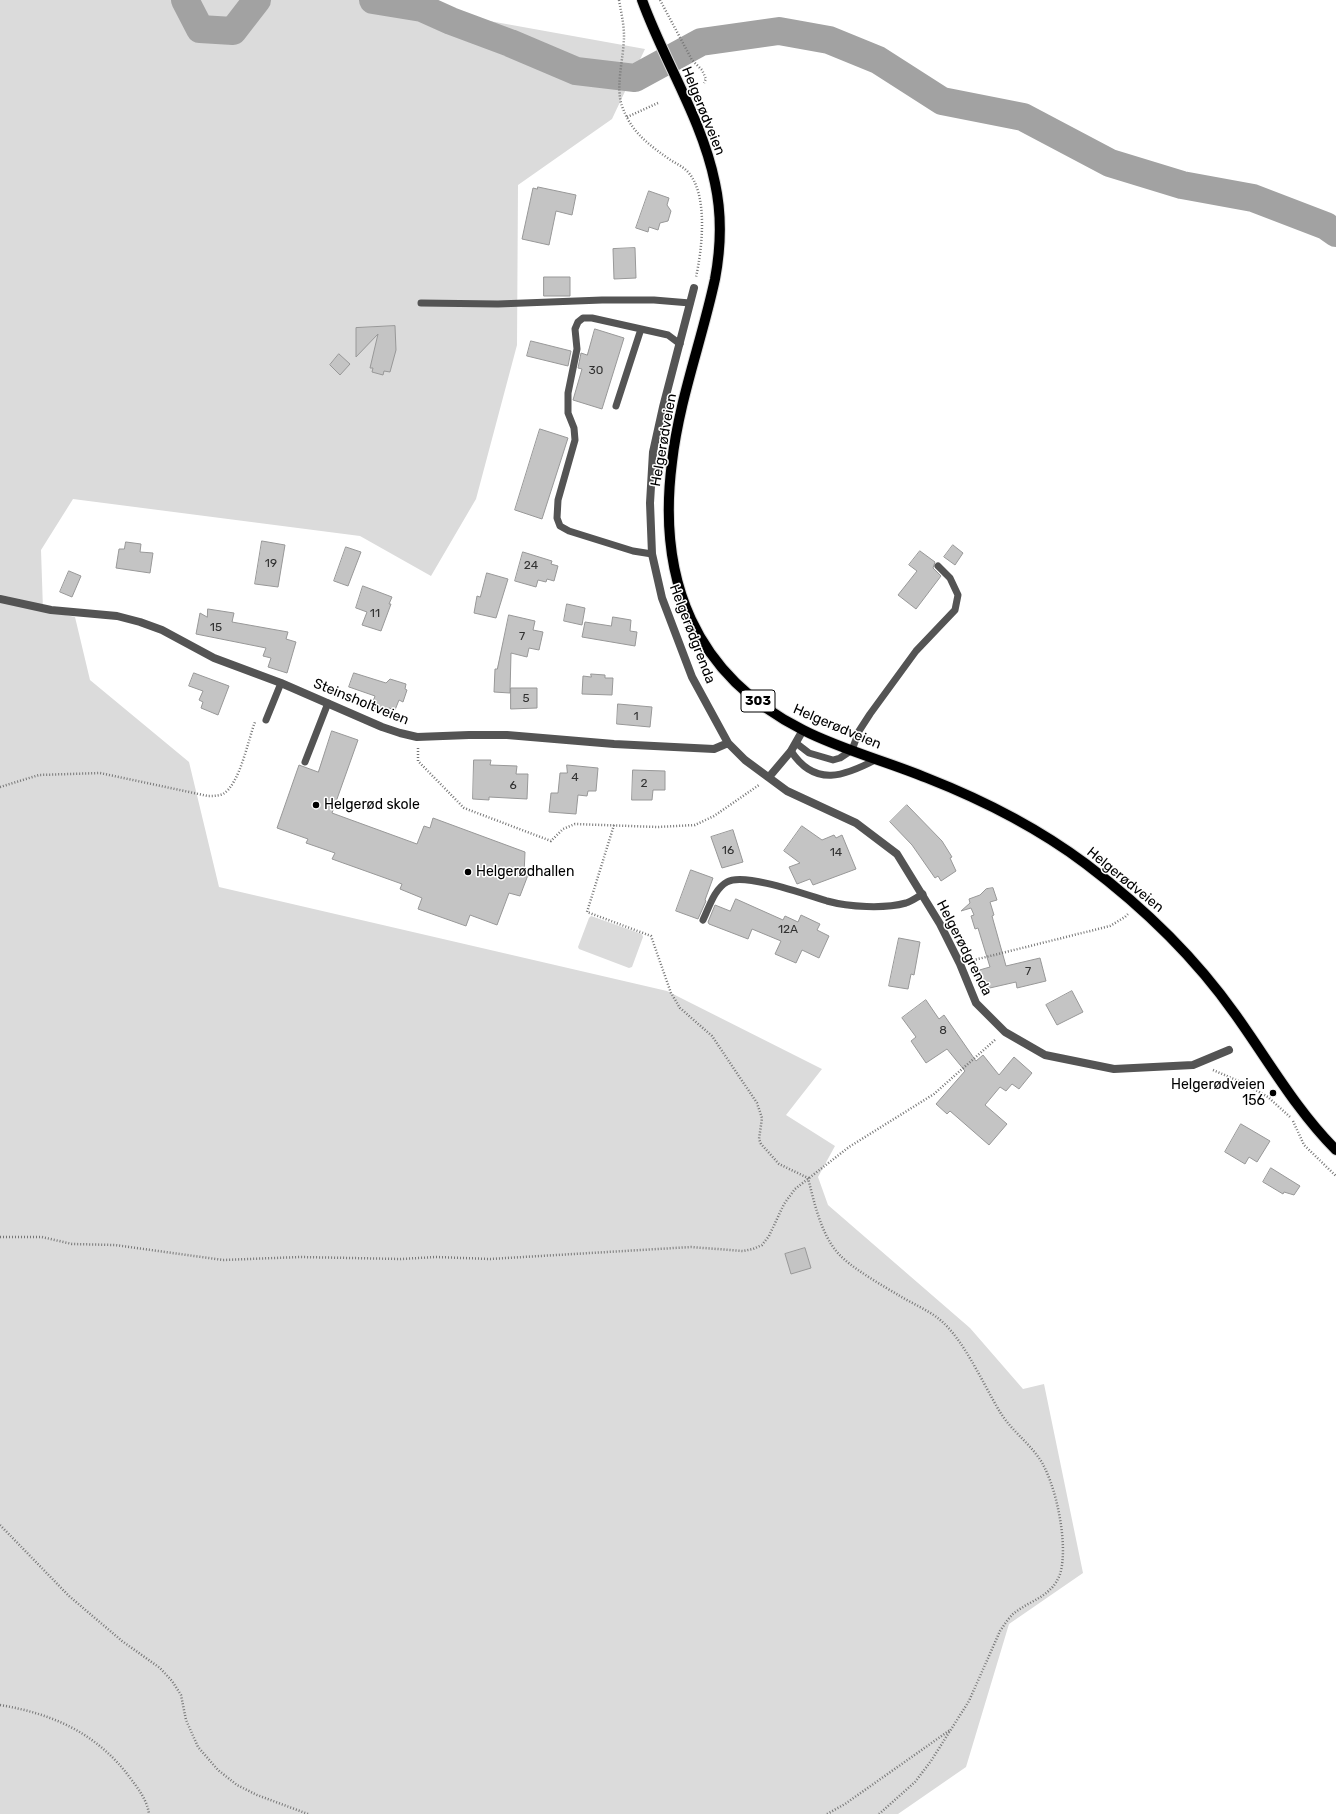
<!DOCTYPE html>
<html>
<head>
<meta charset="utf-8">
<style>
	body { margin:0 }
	canvas { display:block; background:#fff }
</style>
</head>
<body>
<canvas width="1336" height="1814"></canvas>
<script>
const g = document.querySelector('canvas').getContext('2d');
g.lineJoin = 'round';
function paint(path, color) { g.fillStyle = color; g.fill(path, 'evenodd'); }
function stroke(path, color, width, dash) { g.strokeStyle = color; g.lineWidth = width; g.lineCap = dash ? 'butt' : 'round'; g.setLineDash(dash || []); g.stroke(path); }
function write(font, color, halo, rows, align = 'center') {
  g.font = font + ' Rubik,sans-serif'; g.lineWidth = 3; g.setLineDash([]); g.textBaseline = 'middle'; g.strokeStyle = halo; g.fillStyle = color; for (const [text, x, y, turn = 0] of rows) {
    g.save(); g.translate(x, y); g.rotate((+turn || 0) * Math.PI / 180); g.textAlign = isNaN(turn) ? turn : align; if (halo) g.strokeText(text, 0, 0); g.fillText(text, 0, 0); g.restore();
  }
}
paint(new Path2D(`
	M0,0h373l272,49 -33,70 -94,66 -1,160 -41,154 -45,77 -71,-40 -287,-37 -32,51 2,60 32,7 15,63 99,82 30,125 448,104 155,78 -36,46 49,31 -17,31 10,28 142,123 53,61 21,-5 39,189 -74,51 -43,143 -68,47h-898z
	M591,916l51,18 1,3 -11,30 -3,1 -50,-19 -1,-2 11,-29z`), '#dbdbdb');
stroke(new Path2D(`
	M185,0l15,29 33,2 24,-31
	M373,0l49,8 29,13 59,22 66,28 59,7 66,-36 78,-11 50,9 49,20 64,41 81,16 87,46 72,22 71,13 73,28 10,7`), '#a2a2a2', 28);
const building = new Path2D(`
	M538,187l38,8 -4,20 -16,-4 -7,34 -27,-6 11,-51 4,1z
	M649,191l20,7 -2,7 4,6 -3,10 -8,2 -2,7 -9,-3 -1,5 -12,-4z
	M635,248l1,30 -22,1 -1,-30z
	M544,277h26v19h-26z
	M395,326l1,24 -6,22 -6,-1 -1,4 -11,-3 1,-4h-3l8,-34 -22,23v-29z
	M595,329l29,9 -22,71 -29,-9 9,-31 -4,-1 3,-15 6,2z
	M531,341l40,10 -3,15 -41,-10z
	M339,354l11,10 -10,11 -10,-10z
	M540,429l28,9 -26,81 -27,-9z
	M262,541l23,4 -7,42 -23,-3z
	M126,542l15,2 -1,8 13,1 -3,20 -34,-5 3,-19h5z
	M953,545l10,8 -8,12 -11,-8z
	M346,547l15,5 -13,34 -14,-5z
	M920,551l15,11 -2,6 8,8 -25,33 -18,-14 19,-24 -8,-6z
	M523,552l29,9 -1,3 7,2 -4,15 -7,-2 -1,3 -8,-2 -2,7 -21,-6z
	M69,571l12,5 -9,21 -12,-5z
	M487,573l21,6 -12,39 -22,-5 3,-17 3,1z
	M363,586l29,11 -3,7h2l-10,27 -19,-6 5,-13 -11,-4z
	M567,604l18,4 -3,17 -18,-4z
	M208,609l26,4 -2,9 56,10 -2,7 10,3 -9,31 -19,-6 3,-9 -8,-2 3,-8 -70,-14 4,-21 7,4z
	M509,615l26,6 -2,9 10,2 -4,18 -10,-2 -2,9 -16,-4 -1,40 -16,-1 1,-23h2z
	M613,617l18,3 -1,11 7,1 -2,14 -53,-9 3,-15 26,4z
	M194,673l35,13 -11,29 -17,-7 2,-6 -4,-2 4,-9 -14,-5z
	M354,673l32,10 4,-4 16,5 -1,5 2,1 -4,12 -4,-2 -4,10 -6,-2 -2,5 -16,-6 4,-11 -26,-9z
	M591,674l14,1v3h8l-1,17 -30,-1 1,-18 8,1z
	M511,688h26v20l-26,1z
	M618,704l34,3 -2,20 -33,-3z
	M332,731l26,9 -26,73 85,31 7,-18 6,2 3,-10 92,34 -1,23h4l-8,21 -11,-3 -12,32 -27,-10 -4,11 -48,-17 4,-11 -22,-9 2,-5 -70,-25 3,-6 -29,-10 2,-4 -31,-11 22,-63 19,7z
	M474,760h17l-1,5 27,1 -1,8h12l-1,25 -38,-2v3l-16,-1z
	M567,765l31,3 -2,23h-8l-1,5 -9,-1 -2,19 -27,-2 2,-19h7l2,-20h7z
	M633,770l32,1v19h-12l-1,10h-20z
	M907,805l35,36 10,16 -2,1 6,13 -15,10 -3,-5 -3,2 -23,-33 -22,-23z
	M802,826l20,14 12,-5 2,3 6,-3 14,34 -43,16 -3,-6 -13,5 -8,-17 11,-4 -16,-12z
	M733,830l10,32 -21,6 -11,-31z
	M691,870l22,8 -8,22 1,1 -8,18 -22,-8z
	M993,888l4,12 -7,2 4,13 -2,1 14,50 34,-8 6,23 -29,7 -1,-6 -35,8 -5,-19 14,-4 -12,-39 -3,1 -4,-13 3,-1 -3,-7 -10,3 9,-8 -1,-4 11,-4 6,-6z
	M736,899l47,21 2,-4 13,6 3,-7 19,9 -3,6 12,6 -10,22 -17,-8 -6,13 -21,-9 6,-13 -29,-12 -4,10 -39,-15 -1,-2 7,-17 15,6z
	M899,938l21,4 -6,33 -3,-1 -3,15 -19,-3z
	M1072,991l11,21 -26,13 -11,-20z
	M926,1000l13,19 5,-4 32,46 7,-6 16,20 15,-18 18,16 -13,16 -7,-5 -6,7 -6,-4 -15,18 22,19 -18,21 -39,-34 -3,3 -11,-10 29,-33 -18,-22 -21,14 -15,-22 5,-4 -14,-19z
	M1241,1124l29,17 -13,21 -8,-5 -4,7 -20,-12z
	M1271,1168l29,18 -6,9 -10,-3 -1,2 -20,-12z
	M805,1248l6,20 -20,6 -6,-20z`);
paint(building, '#c4c4c4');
stroke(building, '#989898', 1);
const primary = new Path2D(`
	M642,0c22,61 60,119 73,183 7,32 6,64 0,96 -13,61 -36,121 -43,183 -15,117 22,213 131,268 39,20 83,31 124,48 56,22 111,50 159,86 57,43 108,92 149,150 33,46 61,96 101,136`);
stroke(primary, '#dbdbdb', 12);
stroke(new Path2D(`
	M619,0c2,12 5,24 5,36 0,21 -9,51 -2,70 9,26 26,38 47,53 6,4 13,7 18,12 22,22 15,79 9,106
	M660,0l32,60 10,10 4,9 -2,4
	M627,117l31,-14
	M418,748v13l46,47 87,33 12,-12 12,-5 82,3 38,-2 19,-9 45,-31
	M0,787l39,-12 61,-2 108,23c5,0 10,0 15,-2 17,-10 25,-54 32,-72
	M614,825l-27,87 64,24 20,57 9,15 32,28 45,67 5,15 -3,21 2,5 18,20 29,14c7,27 14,63 37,82 14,12 38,26 55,36 13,8 28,14 39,23 25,20 44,65 61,93 11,18 27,29 39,46 17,24 30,88 21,116 -8,23 -30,26 -47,40 -5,5 -9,11 -13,17l-31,70 -38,60 -16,21 -36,32
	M970,961l140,-35 15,-9 3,-3
	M1213,1070l30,13 25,14 22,20
	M1293,1121l11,24 32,31
	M0,1237h42l30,7 43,1 108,15 77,-3 101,2 35,-2 54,2 201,-12 52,4 10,-2 9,-4 7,-9 15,-32 11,-15 54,-42 85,-53 62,-55
	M0,1525l69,71 53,45 38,27 12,13 9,14 5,25 12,27 20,23 19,15 20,10 51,19
	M0,1705c54,9 98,29 131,74 8,11 16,21 18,35
	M827,1814l18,-10 105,-74`), '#767676', 2.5, [1, 2]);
stroke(new Path2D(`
	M421,303l77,1 104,-4h52l36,3
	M616,406l25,-77
	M652,554l-19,-3 -64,-20 -9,-5 -3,-8 1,-18 17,-60 -1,-12 -6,-15v-20l9,-44 -2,-20 3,-7 5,-4h9l76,17 12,9
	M266,720l15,-37
	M796,743l13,10 24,7 7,-2 12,-8 7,-19 11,-17 46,-63 39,-41 3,-15 -8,-17 -12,-12
	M791,751c24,37 54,25 86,8
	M305,762l23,-59
	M703,920c6,-12 11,-31 24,-38 17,-10 80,13 100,19 22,6 57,8 79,2 6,-2 11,-6 17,-9`), '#545454', 7);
stroke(new Path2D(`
	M694,288l-31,119 -10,45 -3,51 2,51 10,44 30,79 36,66 17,17 42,31 69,32 41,31 43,70 20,40 16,39 29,29 40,23 69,14 79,-4 36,-15
	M0,599l51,11 66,6 23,6 22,8 52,28 67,25 101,44 18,6 17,4 52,-2h38l107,9 100,5 14,-6
	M769,777l22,-26 12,-21`), '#545454', 8);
stroke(primary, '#000', 10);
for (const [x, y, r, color] of [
	[316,805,4,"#000"],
	[468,872,4,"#000"],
	[1273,1093,4,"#000"]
]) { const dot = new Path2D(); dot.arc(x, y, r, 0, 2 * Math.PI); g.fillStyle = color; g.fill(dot); stroke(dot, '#fff', 1.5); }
write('12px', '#313131', null, [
	["30",596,371],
	["19",271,564],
	["24",531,566],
	["11",375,614],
	["15",216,628],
	["7",522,637],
	["5",526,699],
	["1",636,717],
	["4",575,778],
	["2",644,784],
	["6",513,786],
	["16",728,851],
	["14",836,853],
	["12A",788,930],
	["7",1028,972],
	["8",943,1031]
]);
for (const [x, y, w] of [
	[758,701,34]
]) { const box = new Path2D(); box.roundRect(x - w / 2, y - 11, w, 22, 3); g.fillStyle = '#fff'; g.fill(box); stroke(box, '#000', 1); }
write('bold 13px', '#000', null, [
	["303",758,701]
]);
write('14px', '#000', '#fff', [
	["Helgerødveien",703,111,68],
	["Helgerødveien",664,440,-80],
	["Helgerødgrenda",692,634,69],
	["Steinsholtveien",361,702,22],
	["Helgerødveien",837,727,23],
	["Helgerødveien",1125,880,39],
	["Helgerødgrenda",964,948,63]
]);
write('14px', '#000', '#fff', [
	["Helgerød skole",324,805],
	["Helgerødhallen",476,872],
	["Helgerødveien",1265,1085,"right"],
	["156",1265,1101,"right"]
], 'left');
</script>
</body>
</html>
